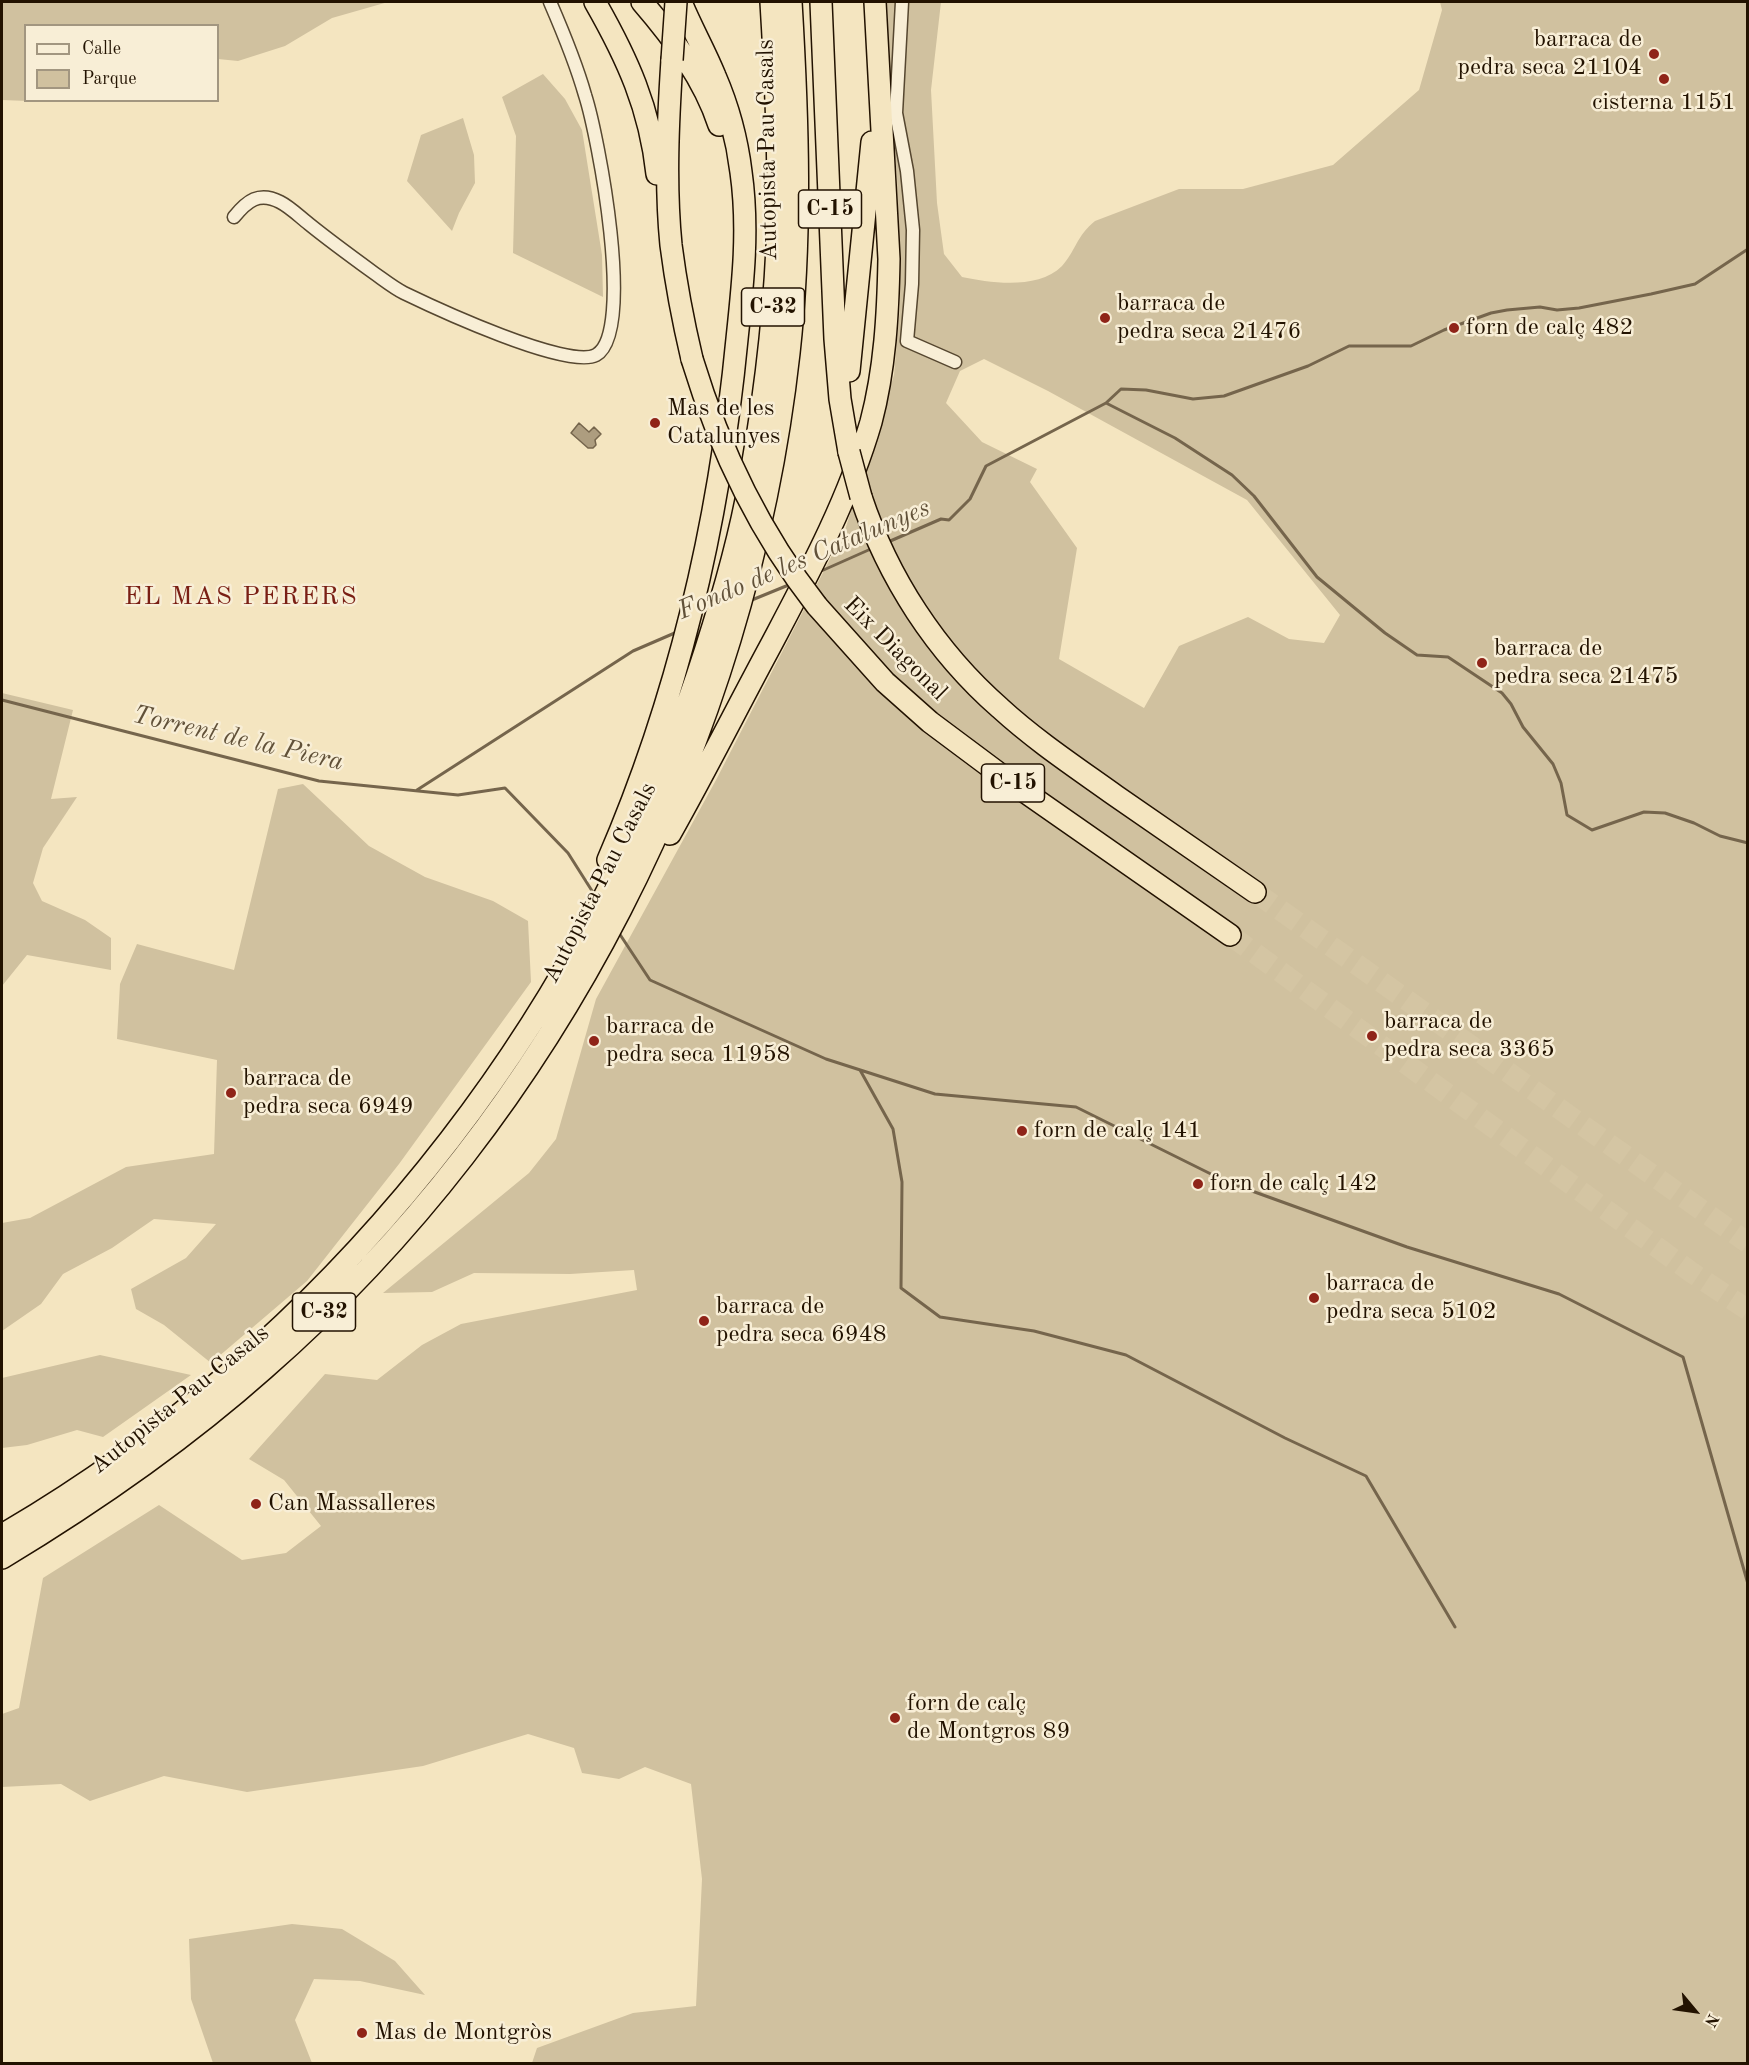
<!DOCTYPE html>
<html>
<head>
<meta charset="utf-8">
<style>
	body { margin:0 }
	#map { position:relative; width:1749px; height:2065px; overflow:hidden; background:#f4e5c0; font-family:"Old Standard TT",serif }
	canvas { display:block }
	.frame { position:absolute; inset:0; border:3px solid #221200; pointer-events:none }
	.legend { position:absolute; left:24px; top:24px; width:195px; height:78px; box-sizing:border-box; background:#f8eed6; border:2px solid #a29680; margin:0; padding:8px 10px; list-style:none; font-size:18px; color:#221200 }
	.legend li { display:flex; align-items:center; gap:12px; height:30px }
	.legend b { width:30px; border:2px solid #a29680 }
	.north { position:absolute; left:1665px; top:1981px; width:60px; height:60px; -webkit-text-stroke:4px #f8eed6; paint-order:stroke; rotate:119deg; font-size:16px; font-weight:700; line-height:24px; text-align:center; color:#221200 }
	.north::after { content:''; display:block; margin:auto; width:21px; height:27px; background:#221200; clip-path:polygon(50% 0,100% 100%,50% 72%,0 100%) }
</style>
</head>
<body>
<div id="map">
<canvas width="1749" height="2065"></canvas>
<div class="frame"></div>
<ul class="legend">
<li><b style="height:8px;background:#f8eed6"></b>Calle</li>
<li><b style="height:16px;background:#d0c19f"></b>Parque</li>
</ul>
<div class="north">N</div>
</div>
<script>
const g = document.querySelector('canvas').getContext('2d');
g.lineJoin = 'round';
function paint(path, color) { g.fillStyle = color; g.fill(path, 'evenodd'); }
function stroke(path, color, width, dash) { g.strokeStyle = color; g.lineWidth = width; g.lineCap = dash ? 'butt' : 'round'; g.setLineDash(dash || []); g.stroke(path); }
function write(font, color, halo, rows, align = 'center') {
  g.font = font + ' "Old Standard TT",serif'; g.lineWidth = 5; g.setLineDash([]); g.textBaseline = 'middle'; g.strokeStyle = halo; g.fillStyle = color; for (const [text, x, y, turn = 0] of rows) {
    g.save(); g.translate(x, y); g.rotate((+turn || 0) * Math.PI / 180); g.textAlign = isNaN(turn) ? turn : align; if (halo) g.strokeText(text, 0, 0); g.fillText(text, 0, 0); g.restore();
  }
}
paint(new Path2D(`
	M2,2h386l-56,16 -47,28 -47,15 -20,-2v-33h-192v74l3,1h-1l-26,-1z
	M887,2h54l-10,88 6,113 7,51 18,23c29,6 76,13 100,-11 13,-14 15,-31 33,-45l84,-32h64l90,-24 86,-75 23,-80 -2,-8h307v2061h-1215l5,-15 96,-35 63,-7 6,-127 -11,-95 -46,-17 -26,12 -37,-6 -8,-25 -46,-14 -105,32 -176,26 -83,-16 -74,25 -29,-17 -59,3v-73l17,-6 24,-130 116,-73 83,55 44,-7 35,-27 -37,-46 -35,-21 76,-85 52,6 45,-35 39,-21 176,-34 -3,-20 -64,4 -96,-1 -42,19 -49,1 146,-120 27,-34 40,-140 120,-219 129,-250 49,-155 6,-69 -3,-128 -8,-98zM984,359l64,32 199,109 93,115 -16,28 -35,-4 -41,-22 -69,29 -35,62 -85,-49 18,-111 -47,-66 7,-13 -55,-27 -36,-39 14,-32z
	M543,74l22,25 17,31 20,125 1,42 -90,-44 3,-117 -14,-39z
	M463,118l11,37 1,28 -16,30 -7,18 -45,-50 14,-46z
	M2,693l71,17 -22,89 26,-2 -34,51 -10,35 9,18 43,19 26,18v32l-84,-15 -25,31z
	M303,784l66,62 56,31 68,24 35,20 3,61 -132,182 -92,117 -96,82 -47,-38 -28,-16 -5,-20 55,-31 30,-34 -62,-5 -42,29 -49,26 -22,30 -39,27v-108l28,-5 96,-51 88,-13 3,-94 -100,-21 3,-55 17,-40 97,26 44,-181z
	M100,1355l91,20 -88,62 -26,-7 -50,15 -25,3v-70z
	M292,1924l50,5 53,32 30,34 -65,-14 -46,-2 -19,41 17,43h-99l-22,-64 -2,-60z`), '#d0c19f');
const water = new Path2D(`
	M579,423l10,9 5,-5 7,7 -6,6 1,5 -3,3h-5l-17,-15z`);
paint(water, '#ad9d7f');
stroke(water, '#75654c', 1.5);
stroke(new Path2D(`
	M1106,403l69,35 57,37 22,21 63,81 68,56 32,22 31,2 54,36 9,11 12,23 30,37 8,19 6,32 25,15 52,-18 21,1 29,10 26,13 28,7
	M888,542l53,-23 8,1 21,-21 16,-33 120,-63 15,-14 25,1 47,9 31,-3 84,-30 41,-20h62l33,-16 47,-17 16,-3 33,-3 17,3 22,-2 72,-14 44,-10 53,-35
	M819,572l54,-24
	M747,602l44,-18
	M2,700l317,81 139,14 47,-7 63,65 26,41
	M417,790l216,-139 44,-19
	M617,930l33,50 176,79 109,35 141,13 151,75 180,65 152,47 124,63 65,227
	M860,1070l33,59 9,53 -1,106 39,29 94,14 92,24 159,83 81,38 89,151`), '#75654c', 3);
stroke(new Path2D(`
	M1255,892l493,351
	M1230,935l461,337 57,38`), '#d4c5a3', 21, [21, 10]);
const minor = new Path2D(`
	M902,2l-6,111 11,58 6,59 -1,54 -5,57 48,21
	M234,217c13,-16 25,-26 46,-15 10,5 20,15 29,22 21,17 43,33 65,49 10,7 20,15 30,20 31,15 164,77 192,62 40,-22 2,-220 -11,-260 -9,-32 -22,-63 -35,-93`);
const motorway = new Path2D(`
	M595,2c32,56 55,106 62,172
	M642,2c31,36 62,77 77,123
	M821,2l14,337 5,60 9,53
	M672,60c-4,62 -7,124 -1,185 5,39 12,76 21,114
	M849,371l23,-229
	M861,497c27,81 75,155 139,211 36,33 77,60 116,88 46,32 92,64 139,96
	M817,606l68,76 45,40 75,56 225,157
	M670,834c35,-62 67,-126 101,-189 38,-72 77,-144 100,-223 14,-53 17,-108 18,-163l-14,-257
	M608,860c71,-164 112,-344 129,-521 6,-56 12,-111 4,-167 -4,-33 -13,-66 -26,-96 -10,-25 -24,-49 -34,-74
	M2,1535c327,-191 575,-500 695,-859 19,-57 37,-116 49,-176 16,-83 27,-168 31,-253 3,-82 -1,-164 -6,-245
	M2,1558c93,-56 181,-117 262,-189 294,-257 482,-629 525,-1016 13,-117 9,-234 2,-351`);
stroke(minor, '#564730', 15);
stroke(motorway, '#221200', 24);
stroke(minor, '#f8eed6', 12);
stroke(motorway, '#f4e5c0', 21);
const motorwayBridge = new Path2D(`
	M672,60l4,-58
	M692,359c27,89 67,173 125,247
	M849,452l12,45`);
stroke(motorwayBridge, '#221200', 24, []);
stroke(motorwayBridge, '#f4e5c0', 21);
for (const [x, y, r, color] of [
	[1654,54,6,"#8f2418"],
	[1664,79,6,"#8f2418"],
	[1105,318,6,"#8f2418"],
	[1454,328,6,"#8f2418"],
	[655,423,6,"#8f2418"],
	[1482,663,6,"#8f2418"],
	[1372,1036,6,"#8f2418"],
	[594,1041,6,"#8f2418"],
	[231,1093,6,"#8f2418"],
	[1022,1131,6,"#8f2418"],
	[1198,1184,6,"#8f2418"],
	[1314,1298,6,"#8f2418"],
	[704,1321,6,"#8f2418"],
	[256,1504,6,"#8f2418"],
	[895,1718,6,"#8f2418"],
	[362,2033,6,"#8f2418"]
]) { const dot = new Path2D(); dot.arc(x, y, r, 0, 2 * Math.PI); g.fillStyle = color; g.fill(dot); stroke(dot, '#f8eed6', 2); }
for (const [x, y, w] of [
	[830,209,63],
	[773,307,63],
	[1013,783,63],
	[324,1312,63]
]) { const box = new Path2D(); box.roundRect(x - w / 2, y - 19, w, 38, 4.5); g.fillStyle = '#f8eed6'; g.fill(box); stroke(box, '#221200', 1.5); }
write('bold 22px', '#221200', null, [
	["C-15",830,209],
	["C-32",773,307],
	["C-15",1013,783],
	["C-32",324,1312]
]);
write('24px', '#221200', '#f8eed6', [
	["barraca de",1642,40,"right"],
	["pedra seca 21104",1642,68,"right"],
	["cisterna 1151",1664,103,"center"],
	["barraca de",1117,304],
	["pedra seca 21476",1117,332],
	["forn de calç 482",1466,328],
	["Mas de les",667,409],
	["Catalunyes",667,437],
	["barraca de",1494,649],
	["pedra seca 21475",1494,677],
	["barraca de",1384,1022],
	["pedra seca 3365",1384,1050],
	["barraca de",606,1027],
	["pedra seca 11958",606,1055],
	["barraca de",243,1079],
	["pedra seca 6949",243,1107],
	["forn de calç 141",1034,1131],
	["forn de calç 142",1210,1184],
	["barraca de",1326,1284],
	["pedra seca 5102",1326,1312],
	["barraca de",716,1307],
	["pedra seca 6948",716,1335],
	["Can Massalleres",268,1504],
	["forn de calç",907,1704],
	["de Montgros 89",907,1732],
	["Mas de Montgròs",374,2033]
], 'left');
write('24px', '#221200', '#f8eed6', [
	["Autopista Pau Casals",768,150,-91],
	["Eix Diagonal",895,649,45],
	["Autopista Pau Casals",600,883,-63],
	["Autopista Pau Casals",180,1400,-39]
]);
write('italic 26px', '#615139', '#f8eed6', [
	["Fondo de les Catalunyes",804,560,-23],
	["Torrent de la Piera",238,739,13]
]);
g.letterSpacing = '1.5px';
write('26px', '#7a1f14', '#f8eed6', [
	["EL MAS PERERS",241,597]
]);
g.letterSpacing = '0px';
</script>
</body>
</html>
